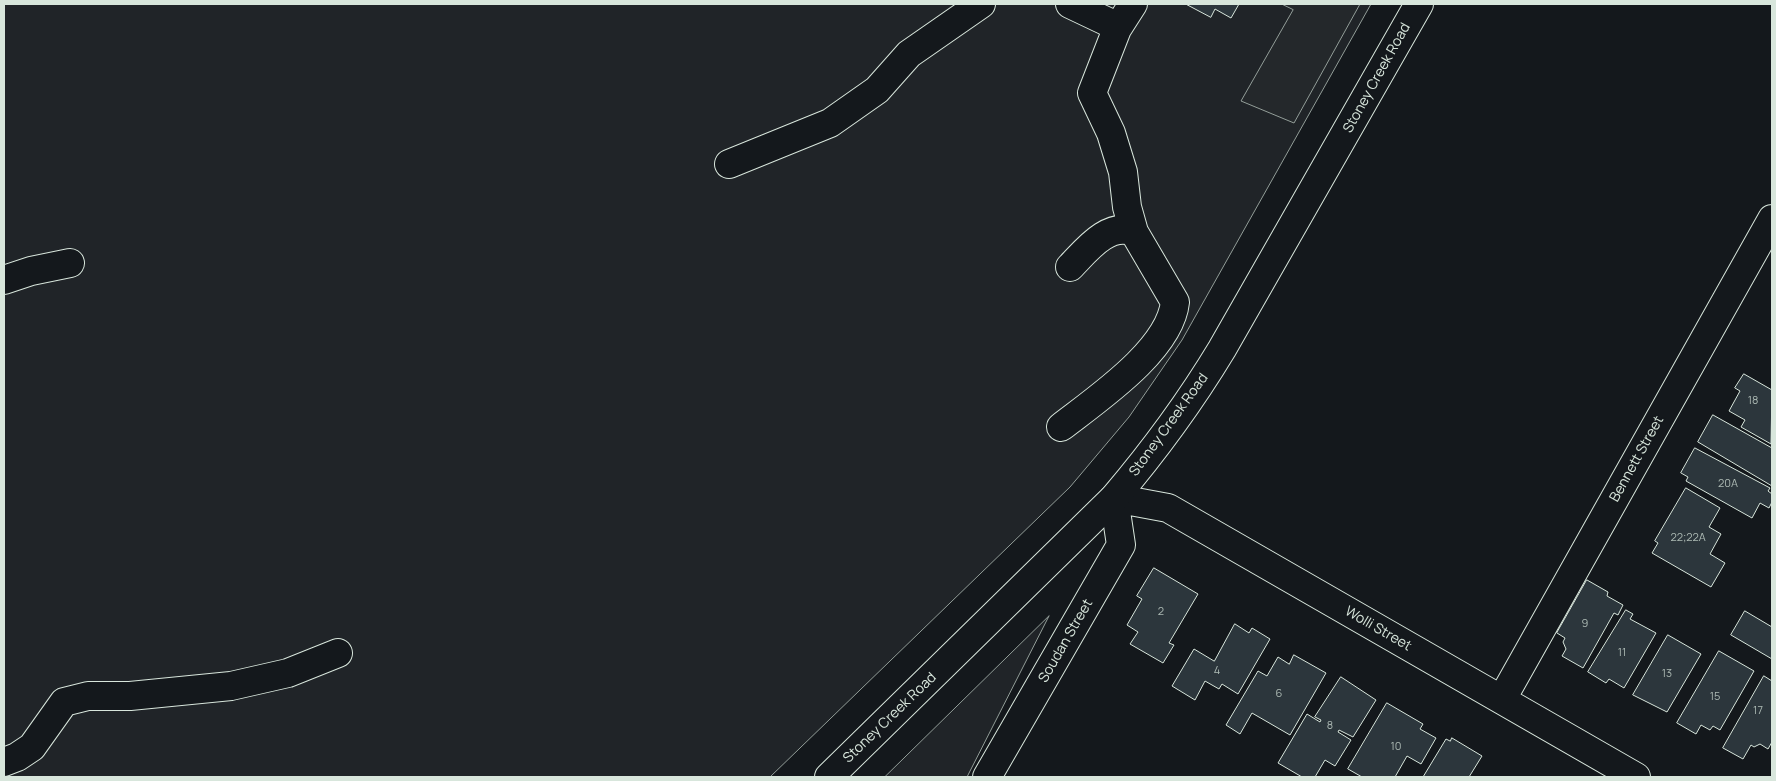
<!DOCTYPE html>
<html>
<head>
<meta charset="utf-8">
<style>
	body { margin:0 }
	#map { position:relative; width:1776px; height:781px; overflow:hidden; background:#14181c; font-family:Manrope,sans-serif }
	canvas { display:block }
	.frame { position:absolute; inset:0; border:5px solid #d8e6dc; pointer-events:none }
</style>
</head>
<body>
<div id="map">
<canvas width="1776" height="781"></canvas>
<div class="frame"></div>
</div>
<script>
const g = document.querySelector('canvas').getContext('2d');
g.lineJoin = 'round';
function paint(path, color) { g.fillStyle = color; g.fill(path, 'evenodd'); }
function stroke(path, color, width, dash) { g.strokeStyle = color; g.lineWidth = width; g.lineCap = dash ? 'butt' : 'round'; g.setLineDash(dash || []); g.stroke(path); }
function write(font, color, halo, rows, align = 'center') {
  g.font = font + ' Manrope,sans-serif'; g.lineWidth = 4; g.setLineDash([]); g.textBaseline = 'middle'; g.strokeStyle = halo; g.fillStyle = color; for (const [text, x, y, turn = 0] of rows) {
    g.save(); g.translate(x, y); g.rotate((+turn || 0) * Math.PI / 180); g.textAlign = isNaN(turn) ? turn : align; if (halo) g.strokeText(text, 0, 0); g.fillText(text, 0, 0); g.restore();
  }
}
const green = new Path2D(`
	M4,4h1367l-189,336 -53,77 -59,70 -300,290h-766z
	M1049,616l-82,161h-82z`);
paint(green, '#202428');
stroke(green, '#939e99', 1);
const parking = new Path2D(`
	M1282,4h78l-66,119 -53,-22 52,-91z`);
paint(parking, '#24282b');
stroke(parking, '#939e99', 1);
const building = new Path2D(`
	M1186,4h53l-8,14 -16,-9 -4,8z
	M1744,374l28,16 -1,54 -30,-17 4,-7 -16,-9 11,-20 -5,-3z
	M1713,415l59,33v38l-74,-44z
	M1695,448l75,40 -2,3 4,3v8l-3,6 -9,-5 -8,15 -66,-37 2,-4 -7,-4z
	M1686,488l34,20 -11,19 12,7 -11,20 15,9 -14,24 -59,-34 6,-10 -3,-2z
	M1154,568l44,26 -29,49 5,2 -11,18 -33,-19 8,-12 -11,-7 15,-26 -5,-3z
	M1587,580l21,12 -1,4 16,9 -5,10 -4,-2 -31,55 -21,-12 4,-7 -3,-7 2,-4 -8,-5z
	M1626,610l7,4 -3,5 26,14 -32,55 -15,-9 -3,4 -18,-11z
	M1745,611l27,16v32l-41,-24z
	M1235,624l14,9 3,-5 18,11 -32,55 -16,-10 -3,5 -14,-8 -10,19 -23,-14 22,-37 20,12z
	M1668,635l33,19 -34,58 -34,-17z
	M1719,651l35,20 -34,59 -7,-4 -3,4 -9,-5 -5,9 -19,-11z
	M1294,655l32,18 -36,62 -38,-22 -12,21 -14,-9 32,-54 9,5 11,-19 11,7z
	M1764,676l8,5v61l-4,7 -8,-5 -6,3 -3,-2 -8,14 -20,-11z
	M1341,677l35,23 -23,37 -14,-7 -1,2 13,8 -16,26 -10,-6 -10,17h-13l-24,-14 29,-49 13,8 1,-2 -6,-3z
	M1387,703l36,21 -3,5 16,9 -15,26 -14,-8 -12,21h-33l-14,-8z
	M1452,738l30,18 -13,21h-46l23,-38 4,2z`);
paint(building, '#2c363c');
stroke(building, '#d8e6dc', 1);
const minor = new Path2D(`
	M1070,4l40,19 7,6 -25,64 19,40 12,39 4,35 7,25
	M1117,29l16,-25
	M729,164l101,-41 47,-33 32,-36 72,-50
	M4,280l27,-9 39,-8
	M1061,427c36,-28 109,-77 114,-125l-41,-70c-26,-11 -49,20 -64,35
	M1502,699l270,-480
	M4,762l13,-5 15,-10 32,-45 24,-6h42l101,-10 57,-13 50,-20
	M987,777l134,-232 -7,-47 54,10 468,269`);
const major = new Path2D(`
	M829,777l285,-279c40,-47 76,-96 108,-149l197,-345`);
stroke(minor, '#d8e6dc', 30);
stroke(major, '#d8e6dc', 30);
stroke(minor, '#14181c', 28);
stroke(major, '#14181c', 28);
write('11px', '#adbab4', null, [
	["18",1753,401],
	["20A",1728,484],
	["22;22A",1688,538],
	["2",1161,612],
	["9",1585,624],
	["11",1622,653],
	["4",1217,671],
	["13",1667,674],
	["6",1279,694],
	["15",1715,697],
	["17",1758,711],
	["8",1330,726],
	["10",1396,747]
]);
write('14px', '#d8e6dc', '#14181c', [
	["Stoney Creek Road",1377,78,-61],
	["Stoney Creek Road",1169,425,-54],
	["Bennett Street",1637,459,-61],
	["Wolli Street",1378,629,30],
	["Soudan Street",1066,641,-60],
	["Stoney Creek Road",890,718,-44]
]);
</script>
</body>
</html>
